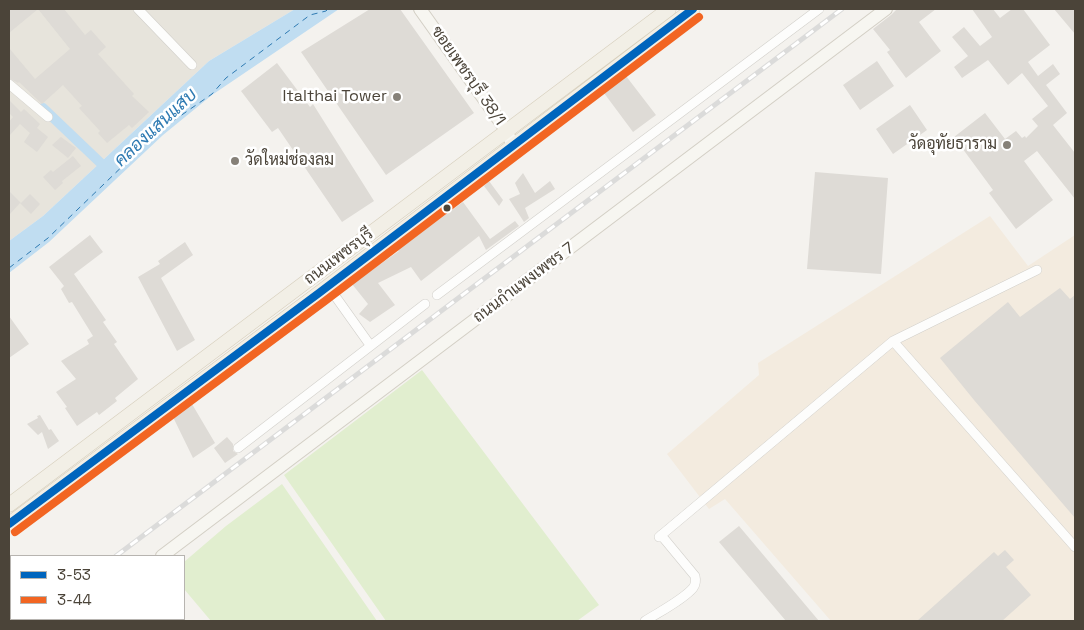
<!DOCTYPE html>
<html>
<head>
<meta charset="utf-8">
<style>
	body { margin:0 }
	#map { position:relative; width:1084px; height:630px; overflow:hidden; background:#f4f2ee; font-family:"Space Grotesk",sans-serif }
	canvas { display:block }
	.frame { position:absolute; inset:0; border:10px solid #4b4439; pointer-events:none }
	.legend { position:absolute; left:10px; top:555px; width:175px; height:65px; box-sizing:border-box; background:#fff; border:1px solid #b7b4b0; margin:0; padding:6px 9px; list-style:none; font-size:15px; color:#4b4439 }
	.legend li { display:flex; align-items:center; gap:10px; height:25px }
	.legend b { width:25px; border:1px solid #b7b4b0 }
</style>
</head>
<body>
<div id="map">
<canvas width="1084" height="630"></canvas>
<div class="frame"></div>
<ul class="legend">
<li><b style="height:6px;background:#0065bd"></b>3-53</li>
<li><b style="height:6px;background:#f26522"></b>3-44</li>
</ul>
</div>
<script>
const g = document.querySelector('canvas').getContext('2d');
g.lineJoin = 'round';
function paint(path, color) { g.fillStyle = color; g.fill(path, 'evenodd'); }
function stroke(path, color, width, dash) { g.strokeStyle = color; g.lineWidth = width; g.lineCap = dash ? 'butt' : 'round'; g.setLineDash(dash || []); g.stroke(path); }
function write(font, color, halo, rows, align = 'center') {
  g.font = font + ' "Space Grotesk",Sarabun,sans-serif'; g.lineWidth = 5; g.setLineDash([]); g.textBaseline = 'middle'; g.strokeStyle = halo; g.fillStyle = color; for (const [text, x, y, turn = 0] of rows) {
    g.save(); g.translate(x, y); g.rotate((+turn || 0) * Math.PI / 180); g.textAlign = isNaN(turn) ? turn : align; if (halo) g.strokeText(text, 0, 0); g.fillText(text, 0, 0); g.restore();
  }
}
paint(new Path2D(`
	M9,9h286l-86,52 -166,155 -34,25z`), '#e7e4dc');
paint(new Path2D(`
	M990,216l38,50 47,-31v386h-244l-106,-122 -16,10 -42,-55 92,-79 -1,-12z`), '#f3ebdf');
paint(new Path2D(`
	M422,370l177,235 -22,16h-191l-102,-146z
	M282,484l95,137h-166l-27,-32v-27l42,-36z`), '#e1eecf');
paint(new Path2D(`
	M295,9h44l-127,86 -49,40 -114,107 -40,31v-32l34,-25 166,-155z`), '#c0ddf1');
stroke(new Path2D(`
	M43,108l66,63`), '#c0ddf1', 10);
stroke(new Path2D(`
	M9,268l39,-30 112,-108 52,-36 14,-16 84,-63 16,-4 2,-2`), '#2e7ab2', 1, [6, 5]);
paint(new Path2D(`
	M9,9h55l21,26 6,-5 15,17 -8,7 36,40 -2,2 17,16 -17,16 -3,-3 -22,18 -9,-10 2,-2 -21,-23 3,-2 -19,-21 -21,19 -23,-22 -1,1 -9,-5v-30l26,31 35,-30 -32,-40 -29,24z
	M370,9h30l74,104 -88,62 -85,-123z
	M897,9h39l-17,13 22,29 -35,27 -19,-26 3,-2 -17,-21 18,-14z
	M972,9h21l7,9 12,-9h11l27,36 -22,17 10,14 15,-12 7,10 -14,11 21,28 -14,12 22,28v46l-38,-48 -13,10 29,39 -37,29 -27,-36 4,-3 -39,-53 31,-24 20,26 11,-8 6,7 3,-2 1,2 12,-12 -6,-7 16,-13 -26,-33 -14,12 -20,-25 -26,18 -8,-11 14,-11 -16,-19 12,-10 16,19 12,-9z
	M1054,9h21v25z
	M877,61l17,25 -34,24 -17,-25z
	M277,63l33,44 3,-3 61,97 -32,21 -64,-94 -6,4 -31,-41z
	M626,76l30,39 -23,17 -29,-39z
	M9,100l12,12 3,-3 16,15 -3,4 11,9 -11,15 -13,-10 6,-9 -10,-9 -11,12v-14l4,-5 -4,-4z
	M910,105l17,25 -34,24 -17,-25z
	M61,137l15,11 -8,10 -16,-13z
	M73,156l8,10 -19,15 1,2 -8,7 -12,-13 8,-7 2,2z
	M815,172l73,6 -7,96 -74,-5z
	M523,173l12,20 15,-12 5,8 -30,19 4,10 -5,4 -15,-23 11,-5 -5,-11z
	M489,181l14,19 -4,6 -15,-20z
	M9,191l12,12 9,-9 10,10 -9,10 -11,-11 -11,12z
	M463,202l27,37 25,-18 4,5 -33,24 -7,-14 -58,45 -10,-14 -33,16 17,22 -25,17 -11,-8 9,-10 -16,-20 47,-33 -2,-1z
	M90,235l13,17 -29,22 32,46 -3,2 14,20 -3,2 24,35 -23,19 2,3 -18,14 -2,-3 -20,14 -12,-18 2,-1 -11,-15 20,-13 -15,-18 28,-17 -2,-4 6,-4 -21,-34 -3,1 -8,-14 3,-3 -15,-19z
	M185,242l8,13 -32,23 34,62 -18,11 -39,-74 22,-13 -2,-3z
	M1060,288l10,11 5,-4v223l-101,-118 -34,-42 68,-56 12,15z
	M9,316l20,28 -20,14z
	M192,404l23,39 -22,15 -20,-41z
	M40,415l9,15 2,-1 8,12 -11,8 -6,-17 -4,3 -11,-11 11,-6 -1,-2z
	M227,437l6,7v7l5,3 -13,9 -11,-15z
	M739,526l80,95h-33l-67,-79z
	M1005,550l9,10 -8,7 25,28 -29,26h-85l77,-69 4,4z`), '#dedbd6');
const street = new Path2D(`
	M138,9l54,56
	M9,84l39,33
	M328,286l42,59
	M437,295l382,-286
	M893,341l182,206
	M238,448l187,-144
	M659,537l234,-196 144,-71
	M645,621c14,-9 38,-21 48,-33 3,-4 3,-8 2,-12l-34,-41`);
const secondary = new Path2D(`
	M420,9l86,121 7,16
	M162,556l724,-547
	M75,621l4,-2`);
const primary = new Path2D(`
	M9,505l660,-496
	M9,524l310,-231 374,-284`);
stroke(street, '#d2d0cb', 10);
stroke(secondary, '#d3cfc5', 14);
stroke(primary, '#d6cebb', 15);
stroke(street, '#fdfdfc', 9);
stroke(secondary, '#f7f6f1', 12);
stroke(primary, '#f2efe6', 14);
const rail = new Path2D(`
	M116,556l726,-547
	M30,621l4,-2`);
stroke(rail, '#dbdbda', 5);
stroke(rail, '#fff', 3, [9]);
stroke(new Path2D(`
	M9,524l310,-231 374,-284`), '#0065bd', 8);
stroke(new Path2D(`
	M15,532l310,-231 374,-284`), '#f26522', 8);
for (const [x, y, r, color] of [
	[397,97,5,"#868178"],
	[1007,145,5,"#868178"],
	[235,161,5,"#868178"],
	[447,208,4.5,"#4b4439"]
]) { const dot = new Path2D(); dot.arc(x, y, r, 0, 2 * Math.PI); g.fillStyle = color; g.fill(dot); stroke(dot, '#fff', 2); }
write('16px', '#4b4439', '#fff', [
	["ซอยเพชรบุรี 38/1",468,76,55],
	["ถนนเพชรบุรี",339,257,-37],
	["ถนนกำแพงเพชร 7",524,283,-37]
]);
write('16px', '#4b4439', '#fff', [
	["Italthai Tower",387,97],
	["วัดอุทัยธาราม",997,145],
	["วัดใหม่ช่องลม",245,161,"left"]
], 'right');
write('italic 18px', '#2e7ab2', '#fff', [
	["คลองแสนแสบ",156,128,-43]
]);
</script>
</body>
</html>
